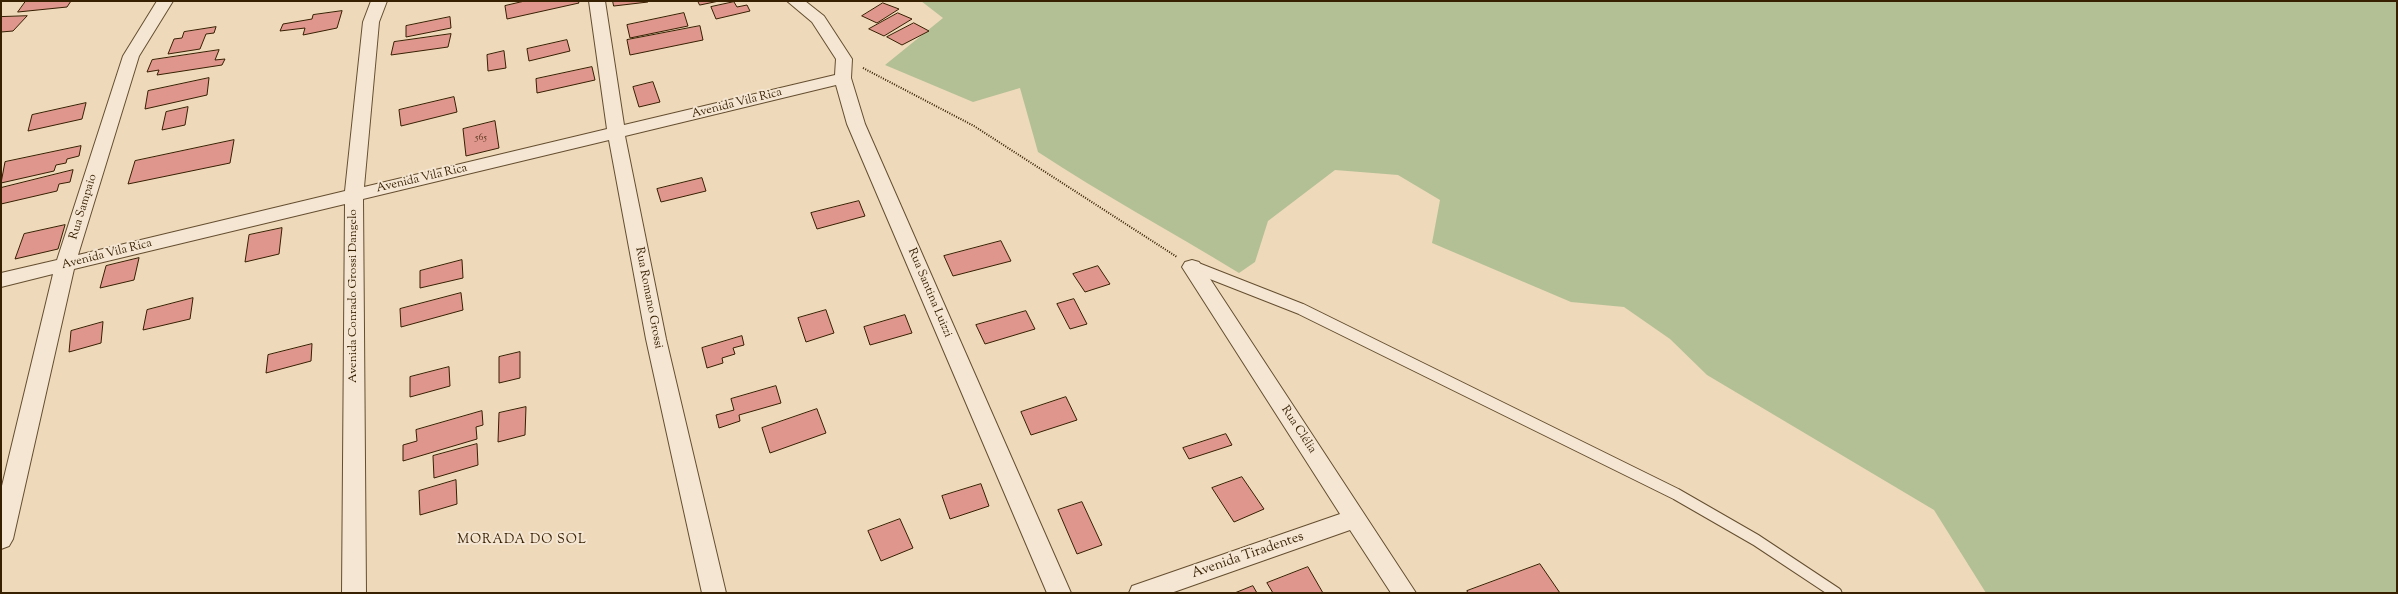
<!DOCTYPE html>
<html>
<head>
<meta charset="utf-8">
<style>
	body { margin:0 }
	#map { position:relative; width:2398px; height:594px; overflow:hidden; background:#eed9ba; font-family:"Sorts Mill Goudy",serif }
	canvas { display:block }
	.frame { position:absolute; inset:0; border:2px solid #371f02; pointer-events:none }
</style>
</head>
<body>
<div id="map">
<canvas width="2398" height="594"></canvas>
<div class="frame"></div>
</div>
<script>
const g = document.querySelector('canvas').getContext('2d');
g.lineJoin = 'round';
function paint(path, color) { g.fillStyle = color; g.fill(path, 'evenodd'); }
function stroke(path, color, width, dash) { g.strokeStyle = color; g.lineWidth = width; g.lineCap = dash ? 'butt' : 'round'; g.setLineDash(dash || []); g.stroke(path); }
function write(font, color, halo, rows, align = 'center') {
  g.font = font + ' "Sorts Mill Goudy",serif'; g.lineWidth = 4; g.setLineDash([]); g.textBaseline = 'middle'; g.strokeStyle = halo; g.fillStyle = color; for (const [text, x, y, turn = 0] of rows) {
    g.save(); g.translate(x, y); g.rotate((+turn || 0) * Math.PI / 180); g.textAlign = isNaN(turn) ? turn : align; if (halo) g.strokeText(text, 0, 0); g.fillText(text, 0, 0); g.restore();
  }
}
paint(new Path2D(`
	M921,1h1476v592h-411l-52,-83 -227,-135 -37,-36 -46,-32 -53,-5 -139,-59 8,-43 -42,-25 -63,-5 -67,51 -13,41 -16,11c-67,-41 -136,-78 -201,-121l-18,-64 -47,14 -88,-37 58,-47z`), '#b3c095');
const building = new Path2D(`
	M26,1h45l-4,6 -49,5z
	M525,1h53l1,2 -72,16 -2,-13z
	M613,1h35v1l-34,4z
	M698,1h21l-19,4z
	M734,2l3,5 10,-2 3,6 -34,8 -5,-12z
	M883,3l16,6 -22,14 -15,-7z
	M342,11l-5,17 -34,7 2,-7 -25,3 3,-7 29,-5 1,-4z
	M684,13l4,13 -58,12 -3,-13z
	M898,13l14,6 -28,17 -15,-7z
	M27,16l-14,15 -12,1v-15z
	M450,17l1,11 -45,9v-11z
	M914,23l15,8 -27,14 -15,-8z
	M700,26l3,14 -73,15 -3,-15z
	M216,27l-2,6 -8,1 -6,15 -32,5 6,-15 8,-1 2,-6z
	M451,34l-3,13 -57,8 3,-13z
	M567,40l3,11 -41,10 -2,-12z
	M219,50l-4,10 10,-1 -3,6 -65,10 2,-5 -12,2 5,-12z
	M504,51l2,17 -18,3 -1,-16z
	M592,67l3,13 -58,13 -1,-14z
	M209,78l-2,17 -62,14 3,-18z
	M653,82l7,20 -21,5 -6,-20z
	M454,97l3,15 -56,14 -2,-16z
	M86,103l-4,16 -54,12 4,-16z
	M188,107l-3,18 -23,5 4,-18z
	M495,121l4,27 -33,8 -3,-27z
	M234,140l-4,23 -102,21 7,-23z
	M81,146l-2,10 -12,3 -1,4 -10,2 -2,6 -53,12 4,-21z
	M73,170l-3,12 -11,2 -2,7 -56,13v-16z
	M702,178l4,13 -45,11 -4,-13z
	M859,201l6,15 -48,13 -6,-16z
	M65,225l-7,24 -43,10 9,-25z
	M282,228l-3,26 -34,8 4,-27z
	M1001,241l10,20 -58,15 -9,-20z
	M139,258l-5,22 -34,8 6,-22z
	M462,260l1,18 -43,10v-17z
	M1098,266l12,18 -25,8 -12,-18z
	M461,293l2,17 -62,17 -1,-18z
	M193,298l-3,21 -47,11 4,-20z
	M1074,299l13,25 -17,5 -13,-25z
	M826,310l8,23 -28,9 -8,-24z
	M1026,311l9,18 -50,15 -9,-19z
	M905,315l7,18 -42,12 -6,-18z
	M103,322l-2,21 -32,9 2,-21z
	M742,336l2,9 -11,3 2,6 -13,4 1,5 -16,5 -5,-20z
	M312,344l-1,17 -45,12 2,-18z
	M520,352v26l-21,5v-26z
	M449,367l1,19 -40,11v-20z
	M776,386l5,17 -42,12 1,6 -21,7 -3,-13 18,-5 -3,-11z
	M1066,397l11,23 -46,15 -10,-23z
	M526,407l-1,28 -27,7 1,-29z
	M817,409l9,24 -56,20 -8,-25z
	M482,411l1,14 -7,2 1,12 -74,22v-16l14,-4 -1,-11z
	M1226,434l6,11 -43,14 -6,-11z
	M477,444l1,21 -44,13 -1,-22z
	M1242,477l22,32 -30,13 -22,-34z
	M456,480l1,24 -37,11 -1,-24z
	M981,484l8,22 -39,13 -8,-23z
	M1082,502l20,43 -25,9 -19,-44z
	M900,519l13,29 -32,13 -13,-30z
	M1540,564l20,29h-92l-1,-2z
	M1308,567l15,26h-50l-6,-10z
	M1253,586l4,7h-22z`);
paint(building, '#df968d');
stroke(building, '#371f02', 1);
const service = new Path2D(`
	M1194,267l107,42 375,185 80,46 80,53`);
const minor = new Path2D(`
	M157,1h16l-34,55 -61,199 267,-64 18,-169 8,-21h16l-8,21 -15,165 243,-58 -18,-128h16l19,124 211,-50 1,-16 -24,-37 -25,-21h18l19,15 28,43 -1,19 14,46 206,469h-24l-200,-469 -11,-39 -211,51 41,203 60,254h-24l-56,-254 -37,-199 -246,59 3,394h-24l3,-389 -271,65 -61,270 -4,7 -8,3v-59l52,-216 -52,13v-14l56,-13 66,-204z
	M1192,260l7,2 217,331h-25l-41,-63 -179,63h-42l3,-7 208,-72 -158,-247 3,-5z`);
stroke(service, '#654e30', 13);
stroke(minor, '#654e30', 2);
stroke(new Path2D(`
	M863,68l111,58 203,131`), '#371f02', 2, [1, 1.5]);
stroke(service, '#f4e6d2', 11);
paint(minor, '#f4e6d2');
write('10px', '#613d25', null, [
	["565",481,138]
]);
write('12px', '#371f02', '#f4e6d2', [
	["Avenida Vila Rica",737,104,-14],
	["Avenida Vila Rica",422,179,-13],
	["Rua Sampaio",84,207,-73],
	["Avenida Vila Rica",107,255,-14],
	["Rua Santina Luizzi",929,293,67],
	["Avenida Conrado Grossi Dangelo",354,296,-90],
	["Rua Romano Grossi",648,298,79],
	["Rua Clélia",1298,430,57]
]);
g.letterSpacing = '1px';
write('13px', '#371f02', '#f4e6d2', [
	["MORADA DO SOL",522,541]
]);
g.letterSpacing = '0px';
write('14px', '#371f02', '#f4e6d2', [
	["Avenida Tiradentes",1248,556,-19]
]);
</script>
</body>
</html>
